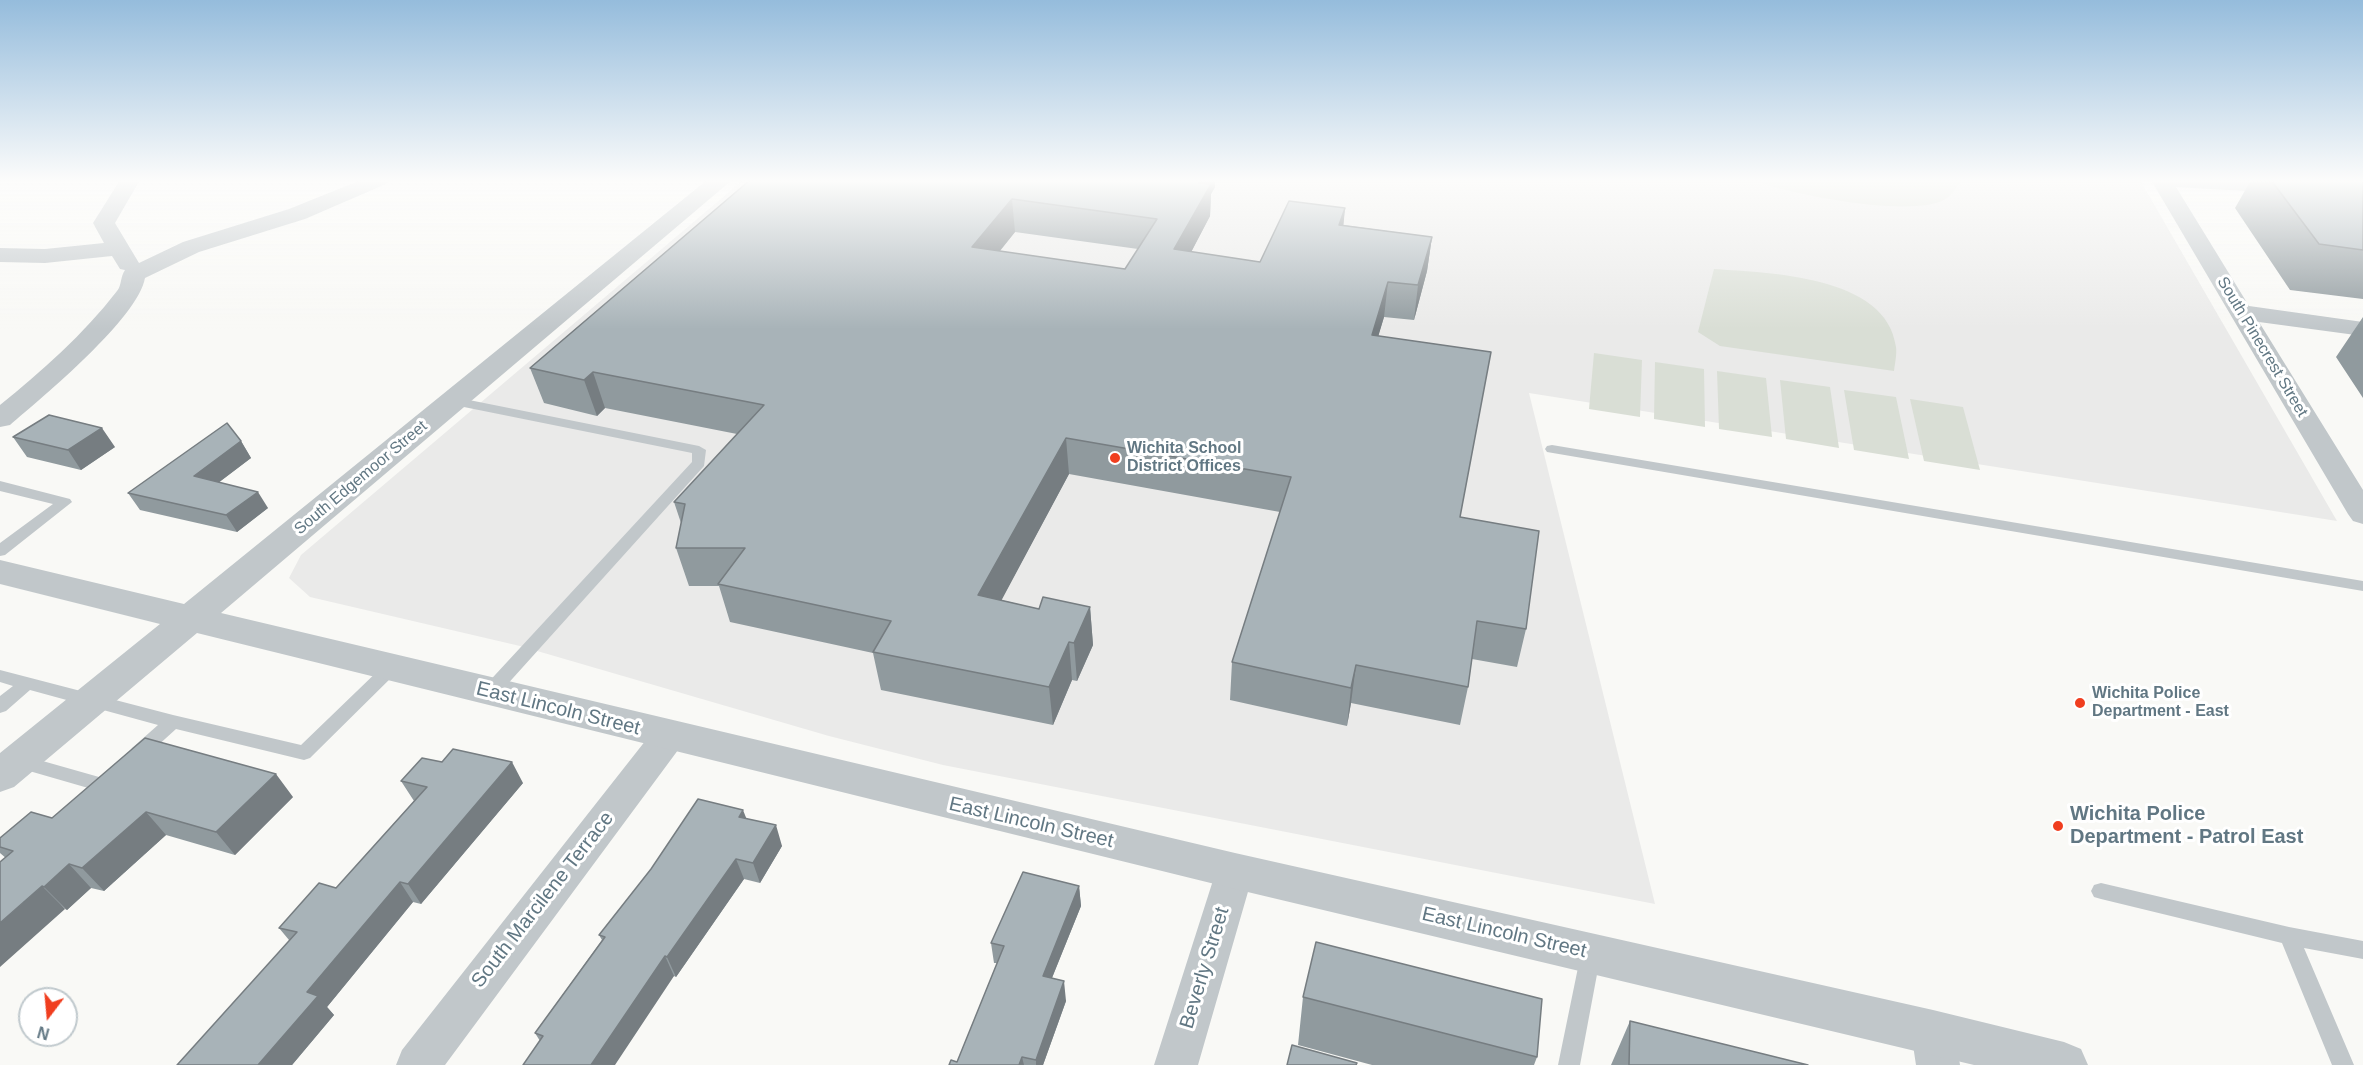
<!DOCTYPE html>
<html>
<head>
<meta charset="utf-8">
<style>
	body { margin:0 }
	#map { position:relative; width:2363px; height:1065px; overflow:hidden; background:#f9f9f6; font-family:Helvetica,sans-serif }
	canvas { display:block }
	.north { position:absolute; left:18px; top:987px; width:60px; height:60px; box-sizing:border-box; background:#fff; border:2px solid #c0c9cd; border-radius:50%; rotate:196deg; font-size:16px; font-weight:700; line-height:24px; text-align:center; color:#617783 }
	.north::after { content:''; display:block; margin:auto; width:21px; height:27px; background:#f03e1f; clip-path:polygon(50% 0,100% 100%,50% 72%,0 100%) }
</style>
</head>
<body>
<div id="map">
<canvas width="2363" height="1065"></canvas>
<div class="north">N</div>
</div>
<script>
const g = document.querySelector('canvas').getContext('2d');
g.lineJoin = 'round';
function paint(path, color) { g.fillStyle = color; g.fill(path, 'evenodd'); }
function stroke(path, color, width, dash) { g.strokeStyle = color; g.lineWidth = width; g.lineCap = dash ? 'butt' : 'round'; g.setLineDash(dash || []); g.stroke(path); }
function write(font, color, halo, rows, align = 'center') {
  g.font = font + ' Helvetica,sans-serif'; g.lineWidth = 6; g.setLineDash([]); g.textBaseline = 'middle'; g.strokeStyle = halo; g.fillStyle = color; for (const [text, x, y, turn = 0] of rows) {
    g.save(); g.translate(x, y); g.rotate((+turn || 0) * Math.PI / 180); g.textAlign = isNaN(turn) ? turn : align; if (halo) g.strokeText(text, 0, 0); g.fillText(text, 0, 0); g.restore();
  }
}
paint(new Path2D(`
	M743,180h1397l197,341 -808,-128 126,511 -712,-139 -114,-29 -309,-90 -210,-49 -21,-19 12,-23z`), '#eaeae9');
paint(new Path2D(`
	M1752,180h208v3c-4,5 -10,14 -16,17 -35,18 -156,-6 -192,-20z
	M1714,269c54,4 173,6 182,78 1,7 -1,16 -2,24l-174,-25 -22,-14z
	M1594,353l48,7 -2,57 -51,-8z
	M1655,362l49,7 1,58 -51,-8z
	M1717,371l49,7 6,59 -53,-8z
	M1780,380l50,7 9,61 -53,-9z
	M1844,390l52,7 13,62 -55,-9z
	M1910,399l53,8 17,63 -56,-9z`), '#d9ded5');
paint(new Path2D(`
	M454,397l245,49 7,4 -2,16 -209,232 -6,1 -6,-1 -3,-5 3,-5 209,-226v-9l-243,-49 -2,-3 2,-3z
	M1552,445l811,136v10l-816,-139 -2,-3 2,-3z
	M0,481l70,18 2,3 -67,53 -5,1v-13l53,-39 -53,-13z
	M391,662l6,2 2,4 -2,4 -87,86 -6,2 -128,-31 -32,29 -6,2 -6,-2 -3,-5 3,-5 26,-23 -128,-35 -24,21 -6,2v-17l13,-10 -13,-4v-12l173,45 128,30 84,-81z
	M18,754l81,23 12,-7 6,2 3,5 -12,13 -6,2 -90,-26 -3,-5 3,-5z
	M2101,883l188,44 74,14v18l-59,-11 50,117h-22l-50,-122 -181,-44 -7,-2 -3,-6 3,-6z
	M1591,944l7,2 3,7 -21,112h-22l23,-112 3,-7z`), '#c1c7ca');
paint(new Path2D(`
	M120,180h20l-25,43 24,40 44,-21 106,-33 72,-29h28l-3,4 -81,35 -106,33 -54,26c-7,40 -102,119 -135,147l-10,2v-22c42,-34 83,-70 117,-114 5,-6 3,-14 8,-21l-5,-1 -8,-13 -67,7 -45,-1v-14l45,1 59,-6 -11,-20z
	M2151,180h198l-3,4 -7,2 -76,6 -87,-5 73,119 114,16v14l-104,-14 104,168v34l-10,-3 -5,-7z
	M669,722l12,4 6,10 -6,10 -236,319h-49l6,-15 255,-324z
	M1235,854l14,5 5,12 -56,194h-44l62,-194 5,-12z
	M1933,1012l15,6 7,14 5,33h-44l-5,-33 7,-14z`), '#c1c7ca');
paint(new Path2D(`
	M707,180h25l-511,433 1014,240 698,157 131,32 17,7 7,16h-114l-739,-176 -1038,-256 -183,154 -14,5v-39l160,-129 -160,-40v-24l184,44z`), '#c1c7ca');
paint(new Path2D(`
	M750,180h465v7l-4,7 -1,22 -19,36 69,10 85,-54 -2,17 89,12 -5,34 -13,49 -30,-3 -6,19 82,181 66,112 -9,38 -45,-8 -4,28 -8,38 -109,-22 -4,23 -117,-26 2,-38 48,-150 -211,-38 -68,126 38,9 51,-2 3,38 -16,36 -5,-1 -19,45 -172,-35 -8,-37 -143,-31 -11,-36h-30l-13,-38 5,-25 -7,-21 63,-68 -132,-26 -8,8 -53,-13 -14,-35zM1015,232l123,17 -13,20 -125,-18z
	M2251,180h112v119l-73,-9 -55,-82z
	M2363,317v81l-27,-41z
	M13,437l102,10 -34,23 -54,-13z
	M241,441l10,17 -32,24 49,26 -31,24 -97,-22 -12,-17z
	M401,781l122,2 -102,121 -8,-2 -86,105 7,8 -42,50 -3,-125 -10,-12 57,-40 78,-87z
	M293,797l-58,58 -69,-20 -62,56 -13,-3 -24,22 -2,-1 -65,-56v-15l52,-20z
	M746,818l36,28 -22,37 -16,-4 -68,98 -2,-1 -134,65 -5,-8 67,-93 -3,-5z
	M1079,886l2,20 -29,72 14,23 -23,64h-94l8,-3 40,-99h-3l-3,-20z
	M1303,997l234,60 -3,8h-162l-74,-20z
	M1630,1021l178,44h-197z`), '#909a9e');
paint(new Path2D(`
	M1201,180h14v7l-4,7 -1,22 -35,67 -1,-34z
	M1012,199l3,33 -39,48 -4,-33z
	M1345,208l-3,33 -3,-16z
	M1432,237l-5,34 -13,49 4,-35z
	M1388,282l-4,35 -16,54 4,-36z
	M593,372l12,36 -8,8 -13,-36z
	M102,428l13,19 -34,23 -13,-20z
	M1066,438l3,36 -85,159 -6,-38z
	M241,441l10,17 -46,35 -11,-17z
	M258,492l10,16 -31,24 -11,-17z
	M1090,607l3,38 -16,36 -3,-38z
	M1069,642l3,38 -19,45 -4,-38z
	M1356,665l-5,38 -4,23 4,-38z
	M512,762l11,21 -102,121 -13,-20z
	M276,774l17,23 -58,58 -19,-23z
	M743,810l8,20 -12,-13z
	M146,812l20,23 -62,56 -22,-23z
	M776,825l6,21 -22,37 -7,-20z
	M736,859l8,20 -68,98 -9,-20z
	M69,864l22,24 -24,22 -23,-23z
	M400,882l13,20 -86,105 7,8 -42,50h-34l49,-73z
	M42,886l23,23 -65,58v-44z
	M1079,886l2,20 -36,89 -2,-19z
	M665,956l9,20 -59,89h-24z
	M1064,981l2,20 -23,64h-7v-5z
	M1022,1057l2,8h-5z`), '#767d81');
const building = new Path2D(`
	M750,180h451l-2,3 12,1 -37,65 86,13 29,-61 56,7 -6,17 93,12 -14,48 -30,-3 -16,53 119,17 -31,165 79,14 -13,98 -49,-8 -9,66 -112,-22 -5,23 -119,-26 59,-185 -225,-39 -88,157 61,14 4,-12 47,10 -16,36 -5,-1 -20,45 -176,-35 18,-31 -173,-37 27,-36h-69l9,-44 -11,-2 90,-97 -171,-33 -9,8 -54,-12zM1012,199l145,20 -32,50 -153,-22z
	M2271,180h92v70l-44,-6z
	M49,415l53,13 -34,22 -55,-13z
	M227,423l14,18 -47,35 64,16 -32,23 -98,-22z
	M145,738l131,36 -60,58 -70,-20 -64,56 -13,-4 -25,23 -2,-1 -42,37v-61l13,-11 -13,-4v-9l31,-26 21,6z
	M453,749l59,13 -104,122 -8,-2 -93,110 11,4 -60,69h-81l120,-133 -18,-4 40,-45 17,5 91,-101 -26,-6 21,-23 20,4z
	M698,799l45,11 -4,7 37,8 -23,38 -17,-4 -69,98 -2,-1 -74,109h-68l20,-29 -8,-3 70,-96 -6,-2 52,-66z
	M1023,872l56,14 -36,90 21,5 -28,79 -14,-3 -3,8h-70l2,-5 6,2 47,-116 -13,-3z
	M1316,942l226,57 -5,58 -234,-60z
	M1630,1021l178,44h-179z
	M1292,1045l65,18 -1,2h-69z`);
paint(building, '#a8b3b8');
stroke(building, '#767d81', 1.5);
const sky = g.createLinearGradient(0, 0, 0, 329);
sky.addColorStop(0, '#95bcdc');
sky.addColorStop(0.55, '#fcfcfb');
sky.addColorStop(1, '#fcfcfb00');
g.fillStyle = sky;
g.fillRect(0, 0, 2363, 329);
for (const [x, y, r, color] of [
	[1115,458,6,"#f03e1f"],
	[2080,703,6,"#f03e1f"],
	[2058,826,6,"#f03e1f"]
]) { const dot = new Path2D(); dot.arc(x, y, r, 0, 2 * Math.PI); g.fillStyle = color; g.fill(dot); stroke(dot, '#fff', 2); }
write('16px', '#617783', '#fff', [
	["South Pinecrest Street",2262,347,59],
	["South Edgemoor Street",361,478,-40]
]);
write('bold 16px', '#617783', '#fff', [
	["Wichita School",1127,449],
	["District Offices",1127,467],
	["Wichita Police",2092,694],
	["Department - East",2092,712]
], 'left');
write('20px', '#617783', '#fff', [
	["East Lincoln Street",558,709,14],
	["East Lincoln Street",1031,823,13],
	["South Marcilene Terrace",543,900,-52],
	["East Lincoln Street",1504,933,13],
	["Beverly Street",1205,968,-73]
]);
write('bold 20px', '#617783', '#fff', [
	["Wichita Police",2070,814],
	["Department - Patrol East",2070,837]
], 'left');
</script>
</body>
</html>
